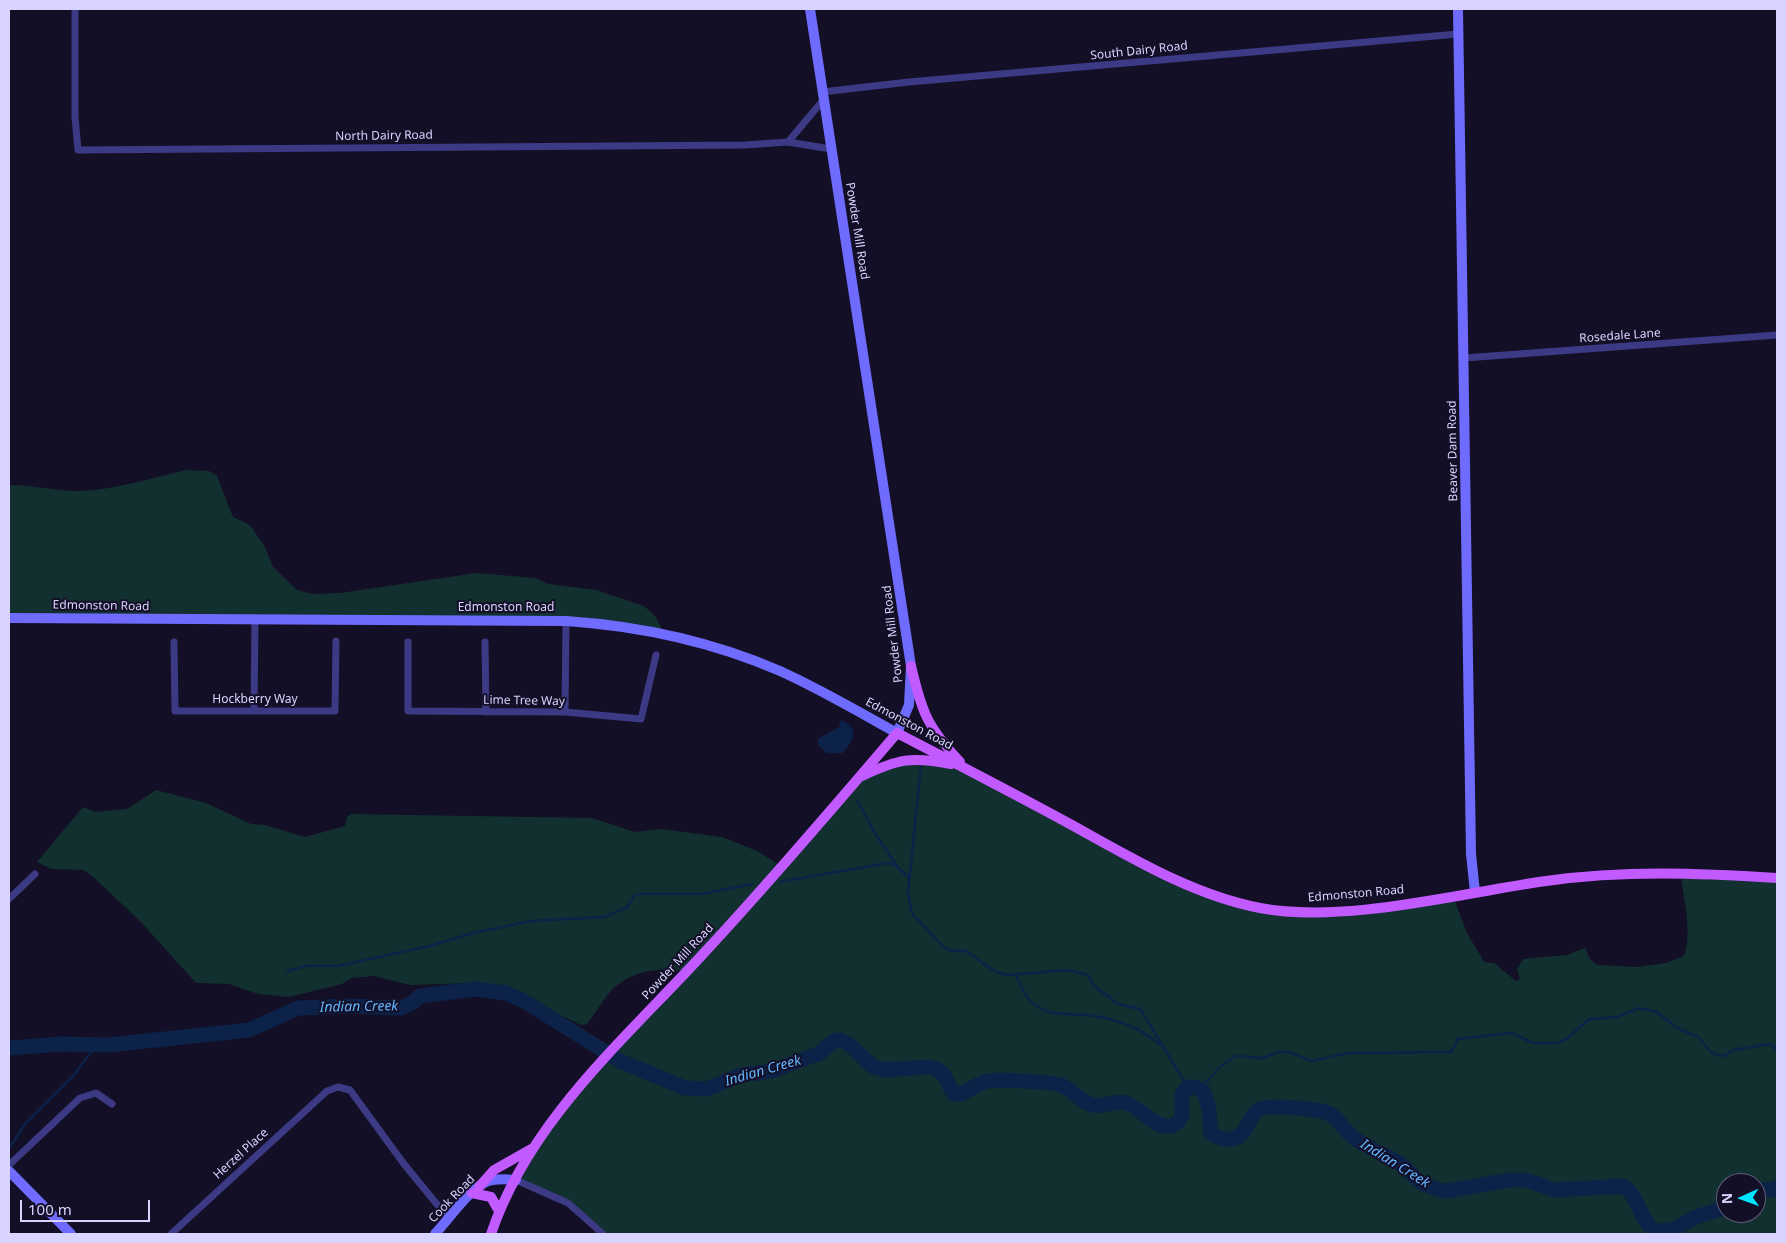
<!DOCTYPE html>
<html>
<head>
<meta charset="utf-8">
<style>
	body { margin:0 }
	#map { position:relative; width:1786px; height:1243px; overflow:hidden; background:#130f26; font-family:"Noto Sans",sans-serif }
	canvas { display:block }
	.frame { position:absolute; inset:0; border:10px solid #d9d4ff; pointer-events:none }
	.north { position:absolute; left:1716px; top:1173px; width:50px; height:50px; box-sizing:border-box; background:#130f26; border:1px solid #625e7d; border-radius:50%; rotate:268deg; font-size:14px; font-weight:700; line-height:20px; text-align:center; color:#d9d4ff }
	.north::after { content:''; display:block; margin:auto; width:18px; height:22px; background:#00e5ff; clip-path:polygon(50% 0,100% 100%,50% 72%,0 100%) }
	.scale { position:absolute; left:20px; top:1200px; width:130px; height:22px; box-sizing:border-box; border:2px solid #d9d4ff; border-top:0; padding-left:6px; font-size:15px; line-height:18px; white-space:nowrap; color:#d9d4ff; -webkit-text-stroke:4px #130f26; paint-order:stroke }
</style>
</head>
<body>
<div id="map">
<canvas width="1786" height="1243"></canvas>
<div class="frame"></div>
<div class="north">N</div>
<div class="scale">100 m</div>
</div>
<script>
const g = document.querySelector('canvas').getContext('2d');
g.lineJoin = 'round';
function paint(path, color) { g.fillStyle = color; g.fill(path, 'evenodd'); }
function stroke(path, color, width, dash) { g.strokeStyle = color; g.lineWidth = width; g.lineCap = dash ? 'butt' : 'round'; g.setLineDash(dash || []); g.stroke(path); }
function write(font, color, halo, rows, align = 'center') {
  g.font = font + ' "Noto Sans",sans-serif'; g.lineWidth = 4; g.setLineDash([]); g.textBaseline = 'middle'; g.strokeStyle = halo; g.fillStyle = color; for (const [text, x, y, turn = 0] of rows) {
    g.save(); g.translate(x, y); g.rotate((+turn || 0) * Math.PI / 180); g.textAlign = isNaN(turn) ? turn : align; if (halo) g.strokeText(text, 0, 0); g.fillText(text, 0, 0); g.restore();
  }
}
paint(new Path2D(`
	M186,470l23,1 8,5 16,41 17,8 15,22 8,20 24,23 16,4 27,-1 137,-20 58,5 13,6 48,6 48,16 11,10 9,17 -46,-8 -609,-7v-133c23,0 46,6 70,6 35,-1 72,-13 107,-21z
	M898,761l66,6 109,60 153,72 83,13 144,-16 14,37 17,29 10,1 22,18 4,-2 -3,-10 6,-10 44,-4 18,-7 5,11 7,6 40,2 29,-4 18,-7c9,-24 -1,-57 -3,-82l96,4v356h-1174l-26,-24 -61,-30 33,-54 138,-155c-28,-4 -57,-1 -77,21 -8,9 -15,22 -23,32l-6,1 -74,-36 -36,-6 -61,2 -36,-9 -22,2 -10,6 -53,13 -31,-3 -29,-10 -33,-1 -56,-62 -48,-45 -9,-6 -32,-1 -14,-7 46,-55 13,5 31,-3 29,-19 50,13 45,21 14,1 40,12 40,-11 2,-9 4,-3 241,4 43,14 26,-3 61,8 35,14 24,15 78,-88zM1726,1183h30v30h-30z`), '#12302f');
paint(new Path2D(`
	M841,720c20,8 12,21 2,33h-16l-9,-8v-6l21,-12z`), '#0c2248');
stroke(new Path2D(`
	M921,765l-13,128 4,20 31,34 9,4h14l30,21 11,3 60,-5 21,5 5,10 25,19 22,5 48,78
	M857,800l17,32 22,33
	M780,882l107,-19 9,2 12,12
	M287,971l19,-5h31l93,-20 43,-13 58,-12 73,-4 22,-9 8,-12 4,-2h63l51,-10
	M1016,975c4,8 7,18 13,24 18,21 43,13 66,17 24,4 46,12 64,28
	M1200,1088l20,-21 16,-11 27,2 15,-6h10l24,9 36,-8 103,-1 7,-13 53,-6 22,10h25l10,-5 21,-19 28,-2 22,-9 18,4 20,16 21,9 14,16 8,3 6,-1 7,-5 37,-6 7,6
	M9,1148l16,-24 49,-49 23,-31`), '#0c2248', 2.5);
stroke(new Path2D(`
	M9,1048l52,-4 48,1 140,-15 49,-22 52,-2 51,2 11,-5 8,-7 55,-7 31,4 18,8 96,60 65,27 21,1 36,-14 30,-4 48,-18 14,-12 7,-1 9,5 22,21 12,4 46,-3 8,3 6,5 9,18 8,1c9,-4 17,-11 27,-13 10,-2 64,1 73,4 12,5 20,18 32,20 12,3 22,-6 34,-2 14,5 28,26 43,23 16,-3 12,-20 12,-32l6,-7h7l9,5 5,17 2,24c4,4 8,5 14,6 24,3 21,-24 35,-30 13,-5 47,0 61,2 15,2 21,17 32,26 12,10 32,17 46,26 9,5 14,15 23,20 7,4 16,7 25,8l63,-11h16l29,10 68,-4c17,11 16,34 33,46l18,-3 22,-12 30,-10
	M1756,1189l17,1 4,-3`), '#0c2248', 15);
stroke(new Path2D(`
	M75,9v108l3,33 667,-5 43,-3 43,7
	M822,92l87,-10 549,-48
	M788,142l36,-43
	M1464,358l313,-23
	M174,642l1,69h160l1,-70
	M408,642v69l157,1 76,7 15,-64
	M485,642l1,70
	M254,710l1,-91
	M565,712l1,-91
	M9,899l26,-25
	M9,1165l71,-67 16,-5 16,11
	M516,1180l52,23 35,31
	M171,1234l156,-143 11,-4 12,3 54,74 45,55`), '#3d3a85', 7);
stroke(new Path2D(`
	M1458,9l13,845 4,38
	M9,618l557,3c74,5 145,20 214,50 40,18 79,41 117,62l12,-28 2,-39 -101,-657
	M9,1171l62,63
	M435,1234c14,-15 35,-46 53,-53 9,-3 19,-2 28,-1`), '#6f6bff', 10);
stroke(new Path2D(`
	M911,666c11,47 16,60 49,96
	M862,776c36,-17 50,-20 89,-12
	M479,1187l15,-17 39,-22
	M472,1193l19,4 8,14
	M491,1234c38,-113 134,-195 212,-280 67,-72 131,-147 194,-221 58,30 116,60 173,91 60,33 122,71 190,84 85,16 200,-15 286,-27 77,-11 154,-8 231,-3`), '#c25bff', 10);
write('12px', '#d9d4ff', '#130f26', [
	["South Dairy Road",1139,51,-6],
	["North Dairy Road",384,136,-1],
	["Powder Mill Road",857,231,81],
	["Rosedale Lane",1620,336,-4],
	["Beaver Dam Road",1453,451,-91],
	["Edmonston Road",101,606,1],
	["Edmonston Road",506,608],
	["Powder Mill Road",893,634,-97],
	["Hockberry Way",255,700],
	["Lime Tree Way",524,701,1],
	["Edmonston Road",909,724,28],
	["Edmonston Road",1356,894,-5],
	["Powder Mill Road",678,962,-47],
	["Herzel Place",241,1154,-42],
	["Cook Road",452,1199,-46]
]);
write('italic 14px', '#62b6ff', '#130f26', [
	["Indian Creek",359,1007,-1],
	["Indian Creek",763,1071,-16],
	["Indian Creek",1395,1164,32]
]);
</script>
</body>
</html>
